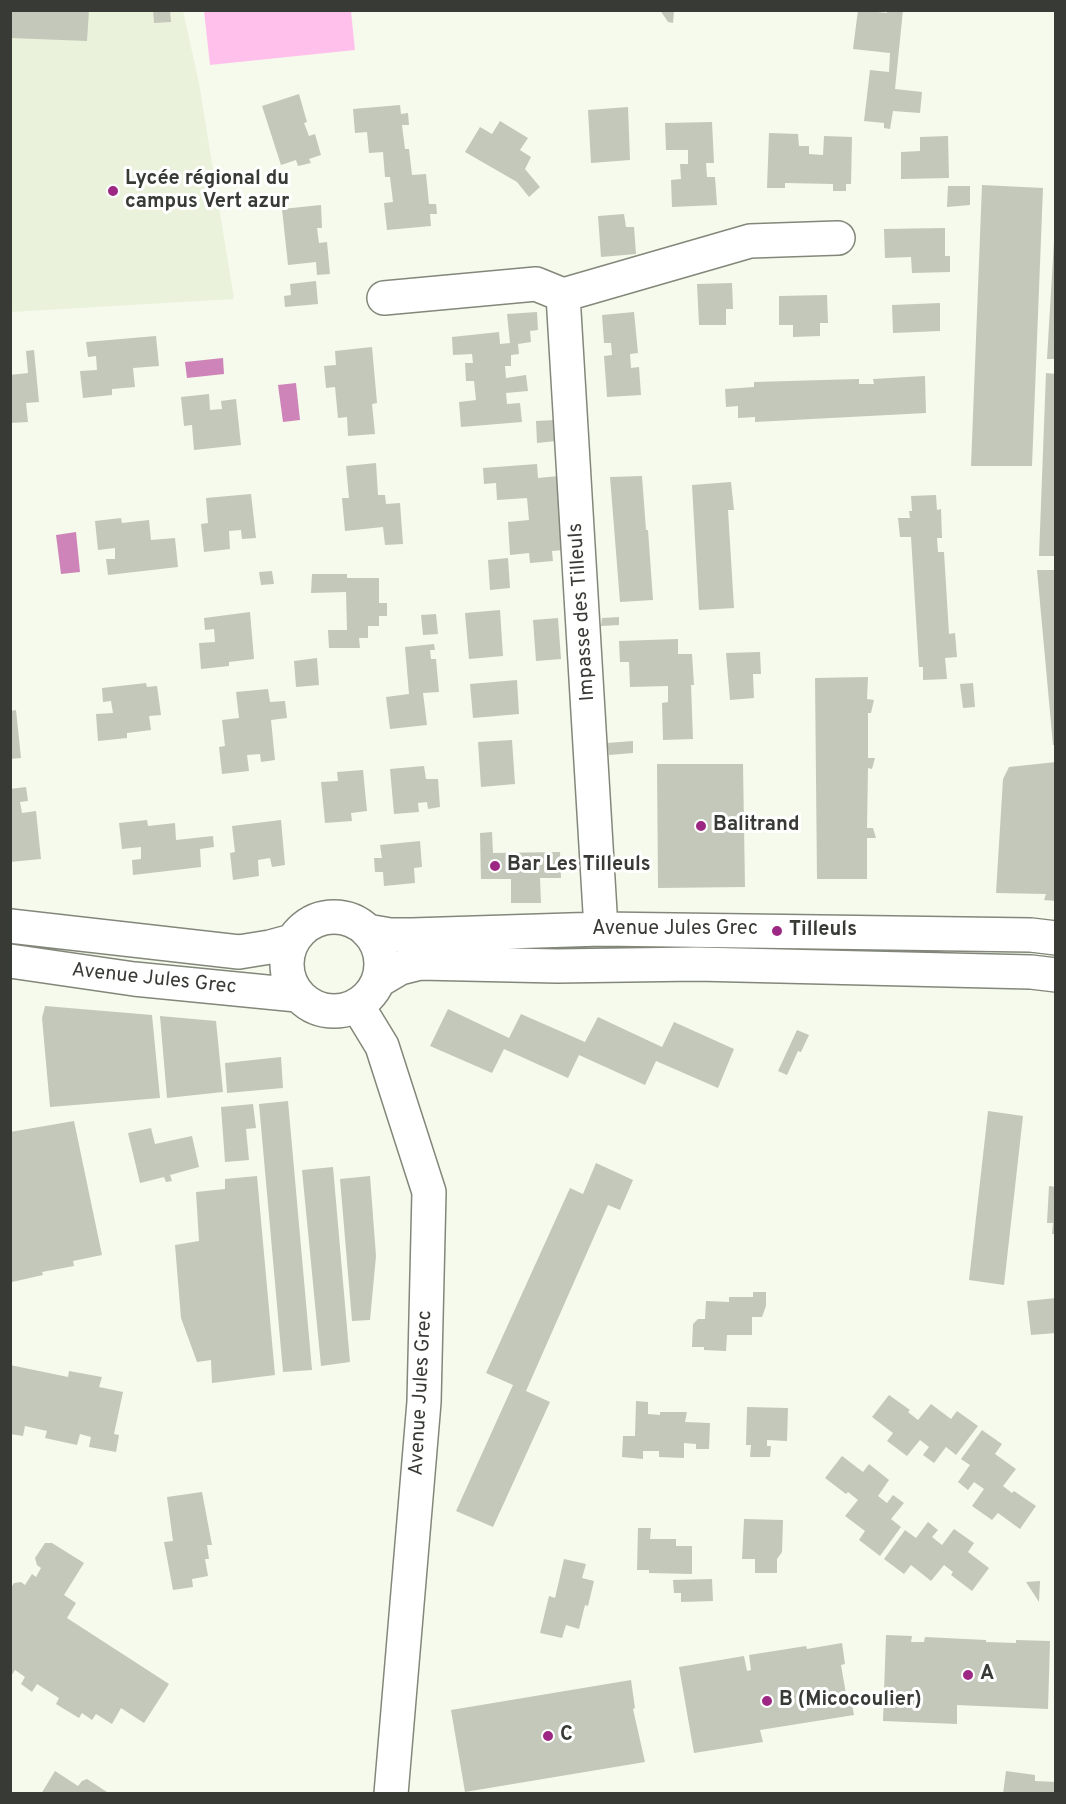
<!DOCTYPE html>
<html>
<head>
<meta charset="utf-8">
<style>
	body { margin:0 }
	#map { position:relative; width:1066px; height:1804px; overflow:hidden; background:#f5faec; font-family:Overpass,sans-serif }
	canvas { display:block }
	.frame { position:absolute; inset:0; border:12px solid #383a35; pointer-events:none }
</style>
</head>
<body>
<div id="map">
<canvas width="1066" height="1804"></canvas>
<div class="frame"></div>
</div>
<script>
const g = document.querySelector('canvas').getContext('2d');
g.lineJoin = 'round';
function paint(path, color) { g.fillStyle = color; g.fill(path, 'evenodd'); }
function stroke(path, color, width, dash) { g.strokeStyle = color; g.lineWidth = width; g.lineCap = dash ? 'butt' : 'round'; g.setLineDash(dash || []); g.stroke(path); }
function write(font, color, halo, rows, align = 'center') {
  g.font = font + ' Overpass,sans-serif'; g.lineWidth = 6; g.setLineDash([]); g.textBaseline = 'middle'; g.strokeStyle = halo; g.fillStyle = color; for (const [text, x, y, turn = 0] of rows) {
    g.save(); g.translate(x, y); g.rotate((+turn || 0) * Math.PI / 180); g.textAlign = isNaN(turn) ? turn : align; if (halo) g.strokeText(text, 0, 0); g.fillText(text, 0, 0); g.restore();
  }
}
paint(new Path2D(`
	M11,11h172l16,72 35,216 -223,13z`), '#eaf2dc');
paint(new Path2D(`
	M204,11h147l4,39 -145,15z`), '#ffc1ec');
paint(new Path2D(`
	M223,358l1,16 -37,4 -2,-16z
	M296,383l4,37 -17,2 -5,-37z
	M76,532l4,40 -19,2 -5,-39z`), '#ce84b8');
paint(new Path2D(`
	M10,10h79l-2,31 -77,-3z
	M153,10h17l1,12 -17,1z
	M660,10h14l-1,13 -5,-1z
	M858,10l29,3v-3h16l-8,79 27,3 -2,21 -27,-2 -3,18 -6,-1v-5l-20,-2 6,-51 19,2 1,-19 -37,-4z
	M299,94l8,28 -3,1 5,13 6,-2 6,21 -12,4 2,4 -13,3 -2,-6 -15,5 -19,-59z
	M400,105l1,9 7,-1 1,12h-7l3,24h4l3,26 14,-1 3,30h7l1,10h-7l1,12 -44,4 -3,-27 9,-1 -3,-25h-5l-2,-25 -14,1 -2,-21 -12,1 -2,-24z
	M628,107l2,53 -39,3 -3,-53z
	M500,121l28,17 -8,12 11,7 -6,12 15,18 -11,10 -12,-15 -52,-30 15,-25 12,7z
	M712,122l2,41h-8l1,14h8l2,28 -45,2 -1,-27 10,-1 -1,-15h8v-14h-22l-1,-27z
	M769,133l29,1 1,12h10v8l14,1 1,-19 28,1 -1,47h-5v7h-13v-7l-48,-1v5h-18z
	M948,136l1,42 -48,1v-27l19,-1v-14z
	M982,185l61,3 -11,278h-61z
	M948,186h22v19l-23,2z
	M321,205l1,23h-5l2,15 8,-1 3,32 -13,1 -1,-13 -28,3 -6,-56z
	M624,214l2,13h8l2,27 -35,3 -3,-41z
	M945,228v28h5v16l-38,1 -1,-16 -26,1 -1,-29z
	M1054,241h2v118h-9z
	M316,281l2,23 -33,3 -1,-11 7,-1 -1,-11z
	M732,283l1,26h-7v16h-27l-2,-41z
	M827,295l1,28h-8v13l-27,1v-12h-14v-29z
	M940,303v28l-47,2 -1,-28z
	M537,312l1,18 -8,1 1,11 -13,2 1,10 -8,1v11h-6l1,12 20,-3 2,16 -22,2 1,11 13,-1 2,19 -61,5 -2,-25 17,-2 -2,-19h-8l-1,-18h8l-1,-9 -19,1 -1,-18 47,-5 1,12 10,-1 -3,-29z
	M634,312l4,41 -8,1 1,14 8,-1 2,28 -34,2 -3,-41 8,-1 -1,-12h-7l-2,-28z
	M156,336l3,30 -26,2 2,19 -23,2v6l-29,3 -3,-27 17,-1 -1,-14 -8,1 -2,-15z
	M372,347l5,56 -5,1 3,30 -27,2 -1,-19 -9,1 -3,-31 -9,1 -2,-22 12,-1 -1,-14z
	M34,350l5,52 -13,1 2,19 -18,1v-48l18,-2 -2,-22z
	M1046,373l10,1v182h-17z
	M925,376l1,37 -171,9v-5l-17,1v-12l-12,1 -1,-18 29,-2v-5l105,-3v5h15l-1,-5z
	M209,394l1,16 12,-1 -1,-8 15,-2 5,46 -47,5 -2,-25 -8,1 -3,-29z
	M555,420l1,21 -19,2 -1,-22z
	M376,463l2,32h7l1,9 14,-1 3,41 -18,1 -2,-18 -38,4 -3,-33h7l-3,-32z
	M537,464l1,14 21,-2 5,74 -12,1 1,10 -23,2 -1,-10 -19,2 -2,-33 21,-2 -2,-22 -30,2 -1,-17 -12,1 -1,-16z
	M642,476l4,54h2l5,70 -33,2 -10,-125z
	M731,482l3,28h-6l6,98 -35,2 -7,-125z
	M251,494l5,44 -14,1 -1,-9 -12,1 1,18 -26,3 -3,-28 7,-1 -2,-25z
	M936,495l1,15 4,-1 1,29h-5l1,14h6l5,82 6,-1 2,24 -12,1 2,21 -24,1v-13h-4l-8,-130h-11l-2,-19h12l-1,-7h3l-1,-15z
	M121,518l1,5 27,-3 2,20 24,-2 3,29 -70,8 -2,-16h9v-11l-17,2 -3,-29z
	M508,558l2,30 -20,2 -2,-30z
	M1037,570h19v175h-3z
	M272,571l2,13 -13,1 -2,-13z
	M312,574h35v4h32v25h8v13h-8v10h-11v12h-9l1,10h-31l-1,-18h19l-1,-38 -35,1z
	M500,610l3,46 -34,3 -4,-46z
	M250,612l4,47 -25,3v4l-28,3 -2,-26 16,-1 -1,-13 -9,1 -1,-12z
	M436,614l2,20 -15,1 -2,-20z
	M619,617v8l-18,1 1,-8z
	M558,618l3,41 -25,2 -3,-41z
	M678,639v15h14l2,31h-3l2,54 -30,1 -1,-37 6,-1v-16l-38,1 -1,-25h-9l-1,-21z
	M434,644l1,6h-5l1,9h5l3,33 -16,1 4,32 -37,4 -4,-32 23,-3 -4,-47z
	M760,652l1,22h-8l1,24 -24,2 -4,-47z
	M317,658l2,27 -23,2 -2,-26z
	M868,677l-1,22 7,1 -3,13h-3v45h7l-3,11 -4,-1 -1,60h6l3,10h-9v41h-50l-2,-201z
	M517,680l2,34 -46,4 -3,-34z
	M146,683l1,4 10,-1 4,29 -12,1 2,14 -24,3v5l-29,3 -2,-27 17,-1 -2,-12 -8,1 -1,-14z
	M973,683l2,24 -12,1 -3,-24z
	M268,689l2,13 15,-1 2,17 -16,2 4,40 -14,2 -1,-8 -13,1 2,16 -27,3 -3,-27 6,-1 -3,-26 17,-2 -3,-26z
	M16,710l5,48 -11,1v-48z
	M512,740l3,44 -34,3 -3,-45z
	M633,741v12l-24,2 -2,-12z
	M1056,762v139l-12,-1 2,-6 -50,-1 7,-114 6,-12z
	M657,764h86l2,123 -87,1z
	M424,766l2,13h12l2,28 -12,2 -1,-7 -9,1 1,9 -25,2 -4,-45z
	M363,770l4,41 -16,2 1,8 -27,2 -4,-41 17,-1 -1,-9z
	M26,787l2,14 -8,1 2,11 14,-2 5,48 -31,3v-73z
	M147,820l1,6 27,-3 1,17 37,-4 1,11 -14,2 1,18 -68,8 -1,-15 9,-1v-12l-19,2 -3,-26z
	M281,820l4,45 -13,2 -2,-9 -12,2 1,16 -26,4 -3,-27 5,-1 -3,-26z
	M492,832l1,21 67,-1 1,26h-21l1,25h-30v-24h-30l-1,-46z
	M420,841l2,26 -8,1 1,15 -31,3 -1,-14h-8l-1,-14h8l-2,-13z
	M45,1006l107,9 8,83 -110,9 -8,-89z
	M448,1009l61,29 12,-24 64,28 13,-25 64,30 12,-25 60,27 -16,39 -62,-27 -11,24 -66,-30 -11,23 -64,-29 -12,24 -62,-27z
	M160,1016l56,5 7,71 -56,6z
	M797,1030l12,5 -8,17 -3,-1 -11,24 -9,-4z
	M281,1057l2,31 -56,5 -2,-30z
	M288,1101l24,269 -29,2 -24,-268z
	M253,1104l3,24 -10,1 3,31 -24,2 -4,-55z
	M988,1111l35,5 -19,169 -35,-5z
	M74,1121l28,134 -29,6 1,5 -32,6 1,3 -31,7 -2,-150z
	M151,1128l4,16 37,-8 7,31 -29,8 2,6 -6,1 -2,-5 -24,6 -12,-50z
	M596,1163l37,17 -13,30 -12,-5 -82,186 24,11 -57,125 -37,-16 57,-126 -27,-12 84,-185 13,6z
	M333,1167l17,195 -29,4 -19,-196z
	M257,1176l18,199 -63,8 -1,-23 -14,2 -16,-44 -6,-73 24,-4 -3,-49 29,-3v-10z
	M370,1176l6,80 -6,64 -18,1 -12,-142z
	M1049,1186l7,1v47h-4l1,-11h-6z
	M753,1292h13v14l-4,11h-10v18h-25l-1,16 -22,-1v-3h-12l1,-23 5,-5h7l1,-18 23,1v-5h24z
	M1056,1298v35l-25,2 -4,-34z
	M10,1365l58,12 1,-6 33,6 -3,10 24,5 -9,42 5,1 -3,17 -27,-5 2,-10 -11,-3 -3,11 -32,-7 2,-7 -22,-5 -2,10 -13,-2z
	M889,1395l21,15 -2,2 10,8 13,-16 20,15 6,-8 21,15 -22,29 -10,-8 -12,16 -11,-8 6,-8 -9,-7 -13,16 -20,-15 6,-8 -21,-16z
	M636,1401l12,1v12l12,1v-3h27l-2,10 25,1 -1,26h-13v-5l-12,-1v15l-25,-1v-6h-16v8l-21,-2 1,-21h12z
	M747,1407l41,1 -1,33 -20,-1v6h4l-1,11h-20l1,-12h-5z
	M982,1430l20,14 -7,10 21,15 -13,17 9,7 2,-2 22,15 -16,23 -22,-16 -6,7 -20,-14 12,-17 -10,-7 -6,8 -10,-8 12,-17 -9,-6z
	M842,1456l21,16 6,-8 20,16 -11,16 9,7 6,-8 11,8 -13,16 10,8 -21,29 -21,-16 6,-9 -20,-15 13,-16 -10,-8 -2,2 -21,-16z
	M202,1492l10,53h-5l2,14h-4l3,17 -16,3 1,8 -20,3 -9,-48 9,-1 -6,-44z
	M744,1519l39,1 -1,32 -5,7v14h-22v-14h-13z
	M928,1522l10,8 -6,7 10,8 12,-16 20,14 -6,9 21,16 -17,23 -21,-16 2,-3 -9,-7 -13,16 -20,-16 -7,9 -20,-15 21,-29 11,8z
	M638,1528h13l-1,11h26v7h16v28l-43,-1v-3h-12z
	M45,1543h7l32,20 -20,32 12,8 -9,15 102,66 -25,39 -23,-15 -9,16 -16,-10 -4,6 -10,-7 -3,5 -23,-14 3,-6 -22,-14 -5,8 -11,-8 4,-7 -10,-7 -5,8v-89l4,-6 7,-1 4,3 7,-11 4,3 5,-9 -4,-3 -2,-7z
	M564,1559l22,5 -4,14 12,3 -6,25 -3,-1 -6,24 -13,-4 -4,13 -22,-5 9,-37 6,2z
	M712,1579l1,22 -32,1v-9h-7l-1,-13z
	M1040,1581l-1,21 -13,-20z
	M886,1635l26,1 -1,6h13l1,-5 61,3v2l30,1v-3l34,1 -2,68 -91,-4v19l-74,-3z
	M842,1643l3,21 -4,1 5,29 4,-1 4,22 -94,15 3,12 -69,11 -15,-86 65,-11 3,15 4,-1 -2,-15 57,-9 1,3z
	M631,1680l4,28 -2,1 12,53 -180,30 -14,-82z
	M55,1771l23,15 4,-5 5,-2 23,15h-69z
	M1006,1771l29,4v6l21,1v12h-53z`), '#c3c8ba');
const minor = new Path2D(`
	M384,298l152,-14 27,11
	M287 964a47 47 0 1 1 94 0a47 47 0 1 1-94 0Z
	M10,926l229,26 31,-5 22,-6
	M601,929l-38,-634 187,-54 88,-3
	M367,931l23,4h22l189,-6 291,4 139,2 25,3
	M10,961l124,18 163,16
	M378,981l22,-13 20,-5 137,3 140,-2 334,8 25,3
	M357,1005l25,41 47,146 -5,210 -33,392`);
stroke(minor, '#82877a', 36);
stroke(minor, '#fff', 33);
for (const [x, y, r, color] of [
	[113,191,6,"#9d2883"],
	[701,826,6,"#9d2883"],
	[495,866,6,"#9d2883"],
	[777,931,6,"#9d2883"],
	[968,1675,6,"#9d2883"],
	[767,1701,6,"#9d2883"],
	[548,1736,6,"#9d2883"]
]) { const dot = new Path2D(); dot.arc(x, y, r, 0, 2 * Math.PI); g.fillStyle = color; g.fill(dot); stroke(dot, '#fff', 2); }
write('bold 20px', '#383a35', '#fff', [
	["Lycée régional du",125,180],
	["campus Vert azur",125,203],
	["Balitrand",713,826],
	["Bar Les Tilleuls",507,866],
	["Tilleuls",789,931],
	["A",980,1675],
	["B (Micocoulier)",779,1701],
	["C",560,1736]
], 'left');
write('20px', '#383a35', '#fff', [
	["Impasse des Tilleuls",583,612,-94],
	["Avenue Jules Grec",675,930],
	["Avenue Jules Grec",154,980,6],
	["Avenue Jules Grec",422,1393,-87]
]);
</script>
</body>
</html>
